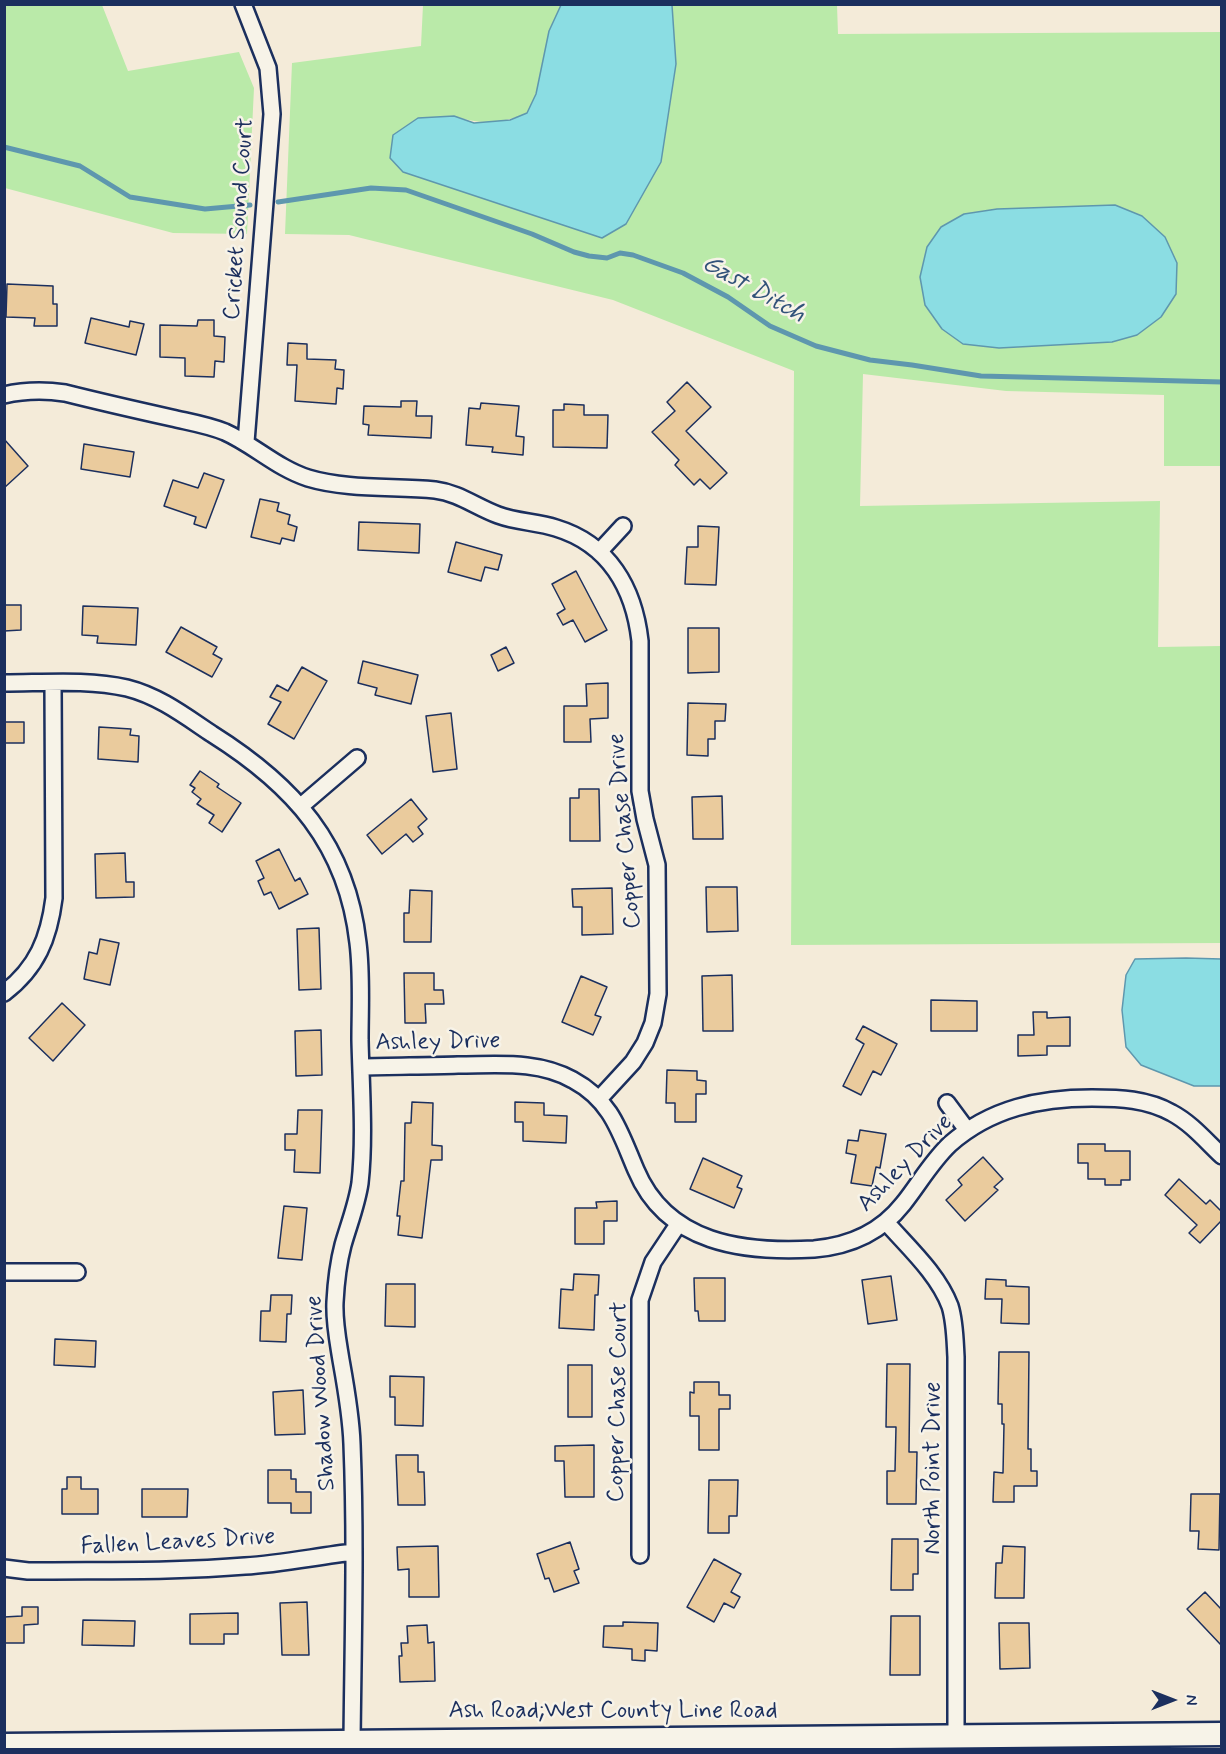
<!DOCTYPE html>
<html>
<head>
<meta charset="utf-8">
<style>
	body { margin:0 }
	#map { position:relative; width:1226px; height:1754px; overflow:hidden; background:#f4ebd9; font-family:Mynerve,sans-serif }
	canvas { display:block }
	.frame { position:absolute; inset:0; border:6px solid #1b2f5e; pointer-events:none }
	.north { position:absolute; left:1142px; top:1670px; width:60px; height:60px; -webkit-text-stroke:4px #f7f3e8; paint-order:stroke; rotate:90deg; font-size:16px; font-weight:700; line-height:24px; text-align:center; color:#1b2f5e }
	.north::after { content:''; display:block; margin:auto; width:21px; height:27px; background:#1b2f5e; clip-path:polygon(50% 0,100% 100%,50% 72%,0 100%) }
</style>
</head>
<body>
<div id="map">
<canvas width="1226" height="1754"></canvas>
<div class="frame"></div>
<div class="north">N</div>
</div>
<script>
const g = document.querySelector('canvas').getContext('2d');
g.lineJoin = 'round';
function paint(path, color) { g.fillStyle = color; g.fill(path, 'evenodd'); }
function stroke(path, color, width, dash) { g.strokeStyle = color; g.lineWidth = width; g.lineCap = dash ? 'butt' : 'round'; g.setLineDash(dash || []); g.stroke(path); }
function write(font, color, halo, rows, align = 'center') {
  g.font = font + ' Mynerve,sans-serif'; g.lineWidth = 5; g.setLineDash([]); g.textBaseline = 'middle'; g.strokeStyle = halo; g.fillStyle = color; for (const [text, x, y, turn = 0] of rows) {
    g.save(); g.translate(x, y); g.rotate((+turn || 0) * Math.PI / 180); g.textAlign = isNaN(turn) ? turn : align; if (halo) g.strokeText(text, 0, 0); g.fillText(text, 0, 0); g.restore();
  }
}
paint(new Path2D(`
	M4,5h98l26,66 111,-19 15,36 -7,146 -74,-1 -168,-45z
	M423,5h138l-12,26 -13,63 -9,19c-26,11 -46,12 -73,3l-51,56 273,-108 -4,-59h165l1,29 383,-2v434h-57v-71l-158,-4 -143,-17 -3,132 300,-5 -2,146 63,-1v297l-430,2 3,-574 -181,-71 -264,-65 -64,-1 7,-171 129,-17zM1115,205l-3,137 -113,6 -36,-4 1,-130 33,-5z`), '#baeaa9');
const water = new Path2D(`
	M561,5h111l4,59 -15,98 -35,62 -24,14 -199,-66 -13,-14 3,-23 25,-17 36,-2 20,7 36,-3 17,-7 9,-19 13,-63z
	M1115,205l27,11 23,21 12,26 -1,31 -15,23 -24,18 -25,7 -113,6 -36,-4 -21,-15 -17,-24 -5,-28 7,-30 14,-20 23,-13 33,-5z
	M1186,958l35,1v127h-27l-53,-21 -15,-18 -4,-37 4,-35 9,-16z`);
paint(water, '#8bdde3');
stroke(water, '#5e97ae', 1.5);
stroke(new Path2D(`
	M4,147l76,19 50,31 75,12 45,-4
	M278,202l93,-14 35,2 126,44 42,18 15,4 18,2 13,-5 13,2 50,18 45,24 42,29 46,20 54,14 42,5 69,11 241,6`), '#5e97ae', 5);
const building = new Path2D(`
	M7,284l46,2v18h4v22h-23l1,-8 -29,-1z
	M91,318l38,9 1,-6 14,3 -8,31 -51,-12z
	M198,320h16v16l11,1 -1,25 -9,-1 -1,16 -29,-1v-18l-25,-1v-32l37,1z
	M288,343l19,1v15l29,1 -1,9 9,1 -1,19 -6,-1 -1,16 -41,-3 2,-36h-10z
	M687,382l24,25 -25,24 41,42 -17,16 -10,-10 -6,6 -19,-20 4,-5 -27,-28 23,-21 -8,-9z
	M401,401h16l-1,15h16l-1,22 -63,-3 1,-10 -6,-1 1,-18 37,1z
	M481,403l38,3 -3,30 8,1 -1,18 -31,-3 1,-5 -27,-2 3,-37 11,1z
	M564,404l20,1v10h24l-1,33 -54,-1v-37h11z
	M4,439l24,27 -24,22z
	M84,444l50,8 -4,25 -49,-8z
	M204,473l20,7 -18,48 -12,-4 2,-7 -32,-11 9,-26 25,8z
	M260,499l19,4 -2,8 13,4 -2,9 9,3 -3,14 -12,-3 -2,6 -29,-7z
	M359,522l61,2 -1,29 -61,-3z
	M698,526l21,1 -3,58 -31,-1 2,-37h11z
	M456,542l46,13 -4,15 -13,-3 -4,14 -33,-9z
	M576,571l31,59 -22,12 -12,-22 -10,5 -6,-11 8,-5 -13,-25z
	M4,605h17v25l-17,1z
	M83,606l55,2 -2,37 -39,-2 1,-7 -16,-1z
	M181,627l36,20 -4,7 9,5 -10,18 -46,-25z
	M688,628h31v44l-31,1z
	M506,647l8,16 -16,8 -7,-16z
	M363,661l55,14 -7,29 -36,-9 2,-7 -19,-5z
	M302,667l25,14 -33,58 -26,-15 13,-22 -11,-5 7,-12 11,6z
	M608,683v35l-18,1 1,23h-27v-36h23l-1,-22z
	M688,703l38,1 -1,17h-10v18h-7v17l-21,-1z
	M451,713l6,56 -24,3 -7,-56z
	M4,722h20v21h-20z
	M99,727l32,2 -1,6 9,1 -1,26 -40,-3z
	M200,771l19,13 -2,3 24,16 -19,29 -13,-9 5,-8 -17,-11 4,-5 -9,-7 3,-4 -5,-3z
	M579,789h20l1,52h-30v-43h9z
	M722,796l1,43h-30l-1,-42z
	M411,799l16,20 -9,8 5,7 -10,8 -7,-8 -24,20 -15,-19z
	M279,849l16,32 5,-3 8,16 -29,15 -8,-17 -7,3 -6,-14 6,-3 -8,-17z
	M125,853l1,29h8v15l-38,1 -1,-44z
	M706,887h31l1,44 -31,1z
	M612,888l1,46 -31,1v-28h-9l-1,-18z
	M410,890l22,1 -1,51h-27v-29h5z
	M319,928l2,61 -22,1 -2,-61z
	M100,939l19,4 -9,42 -26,-6 5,-27 8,2z
	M404,973h30v17h9l1,14h-19l1,19h-21z
	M732,975l1,56h-30l-1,-55z
	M581,976l26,11 -12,28 6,2 -8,18 -31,-13z
	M931,1000l46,1v30h-46z
	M62,1003l23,22 -32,36 -24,-23z
	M1033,1012h14v6l23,-1v29h-23v9l-29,1v-21h16z
	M863,1026l34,18 -16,31 -8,-4 -12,24 -18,-9 21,-42 -8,-5z
	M321,1030l1,45 -26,1 -1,-45z
	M667,1070l30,1v9l9,1v13h-10v28h-21v-19h-9z
	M412,1102l21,1 -1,42 10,1v14h-11l-9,78 -24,-3 2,-19h-3l4,-35h3l1,-58h6z
	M515,1102l29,1v12l23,1 -1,27 -43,-2v-19h-8z
	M298,1110h24l-2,63 -26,-1 1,-22h-10v-16h12z
	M860,1130l26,4 -6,34 -4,-1 -4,19 -21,-3 5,-28 -10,-2 2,-13 10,1z
	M1078,1144h27v7h25v29h-9v5h-16v-6h-17v-16h-10z
	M983,1157l20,22 -9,8 4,3 -33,31 -19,-21 16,-15 -4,-5z
	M703,1158l39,18 -5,11 5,2 -8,19 -44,-19z
	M1179,1179l27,25 4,-4 11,11v10l-21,22 -11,-10 8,-8 -32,-30z
	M617,1201v20h-13v23h-29v-36h22l-1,-6z
	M284,1206l23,2 -5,52 -24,-2z
	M574,1274l25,1 -1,20h-3l-1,35 -35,-2 2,-39 12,1z
	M891,1276l6,44 -29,4 -6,-44z
	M694,1278h31v43h-26l-1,-10h-3z
	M986,1279l20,1v6l23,1v37l-28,-1 1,-24h-17z
	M386,1284h29v43l-30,-1z
	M271,1295h21l-1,19h-4l-1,28 -26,-1 1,-30h9z
	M55,1339l41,2 -1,26 -41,-2z
	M999,1352h30l-1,97h3v22h6v15h-23v16h-21l1,-30 9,1 1,-49h-2v-20h-4z
	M887,1364h23l-1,88h8l-1,52h-29v-33h8l1,-44h-10z
	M568,1365h24v52h-24z
	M390,1376l34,1 -1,49 -28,-1v-28h-5z
	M694,1382h25v13h11v14h-11v41h-20v-34h-9v-24l4,1z
	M303,1390l2,44 -30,1 -2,-43z
	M594,1445v52h-29l-1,-36h-9v-15z
	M396,1455h22v17h6l1,33h-27z
	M268,1470h23v9h5v13h15v21h-20v-10h-23z
	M67,1477h14v12h17v25h-36v-25h5z
	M709,1480h29l-1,36h-8v17h-21z
	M142,1489h46l-1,28h-45z
	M1191,1494h29l-1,56 -21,-1 1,-18h-9z
	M892,1539h26v35h-5v16h-22z
	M570,1542l9,27 -5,2 5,12 -25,9 -5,-14 -4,1 -8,-25z
	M438,1546l1,51h-30v-28l-11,1 -1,-23z
	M1003,1546l22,1 -1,51h-29l1,-35h6z
	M714,1559l27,15 -10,18 9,5 -6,11 -10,-5 -10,19 -27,-15z
	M1205,1592l16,17v36l-34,-36z
	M307,1602l2,53h-27l-2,-52z
	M22,1607h16v17l-14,1v18h-20v-26l18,-1z
	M238,1613v21h-14v10h-34v-30z
	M891,1616h29v59h-30z
	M83,1620l52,1 -1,25 -52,-1z
	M623,1622l35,1 -1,28 -12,-1v11l-13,-1v-11l-29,-2 1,-21h19z
	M999,1623h30l1,45 -30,1z
	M427,1625l1,18 6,-1 1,39 -35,1 -1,-26h3l-1,-13h7l-1,-17z`);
paint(building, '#eacb9d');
stroke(building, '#1b2f5e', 1.5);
const minor = new Path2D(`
	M243,4l25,64 4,46 -26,328
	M4,395c22,-5 40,-5 61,-2 36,9 71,17 107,25 17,4 36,7 53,14 29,13 52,36 83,46 40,12 85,8 127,12 24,3 41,17 63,25 19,7 39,7 58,13 53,16 78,60 84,113v150l5,28 12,46 1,129 -5,29 -8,20 -12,19 -34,37
	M599,552l24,-26
	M4,683c40,0 84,-4 123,5 32,8 58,28 85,46 81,51 135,110 146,209 4,32 2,65 2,97 1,45 5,98 0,143 -3,21 -11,41 -17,62 -5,19 -7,38 -8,57 -1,20 3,39 6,58 5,28 10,55 11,84 4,99 1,198 0,297
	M301,806l56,-48
	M4,993c33,-25 45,-55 50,-95l-1,-215
	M361,1067c32,-1 65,-1 97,-2 39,0 80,-5 115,15 39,21 47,53 63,90 31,74 108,83 178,79 35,-3 67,-17 89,-45 16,-20 28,-42 47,-60 41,-36 90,-46 142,-46 28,0 55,1 80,15 19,10 34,28 50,43
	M947,1103l20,27
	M886,1222c22,25 52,52 64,84 5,16 5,34 6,51v380
	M4,1272h73
	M640,1555v-255l13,-38 26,-39
	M4,1568l24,3c72,-1 145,1 217,-5 36,-2 73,-10 109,-14`);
const secondary = new Path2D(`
	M4,1745l1218,-11`);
stroke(minor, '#1b2f5e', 20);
stroke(secondary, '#1b2f5e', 27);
stroke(minor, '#f7f3e8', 15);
stroke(secondary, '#f7f3e8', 22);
write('24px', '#1b2f5e', '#f7f3e8', [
	["Cricket Sound Court",240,219,-86],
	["Copper Chase Drive",626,831,-95],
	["Ashley Drive",438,1043,-1],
	["Ashley Drive",906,1164,-46],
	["Shadow Wood Drive",322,1393,-94],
	["Copper Chase Court",619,1402,-89],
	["North Point Drive",934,1468,-90],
	["Fallen Leaves Drive",178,1543,-3],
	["Ash Road;West County Line Road",613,1712]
]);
write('italic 26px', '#315279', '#f7f3e8', [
	["Gast Ditch",753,290,29]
]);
</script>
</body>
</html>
